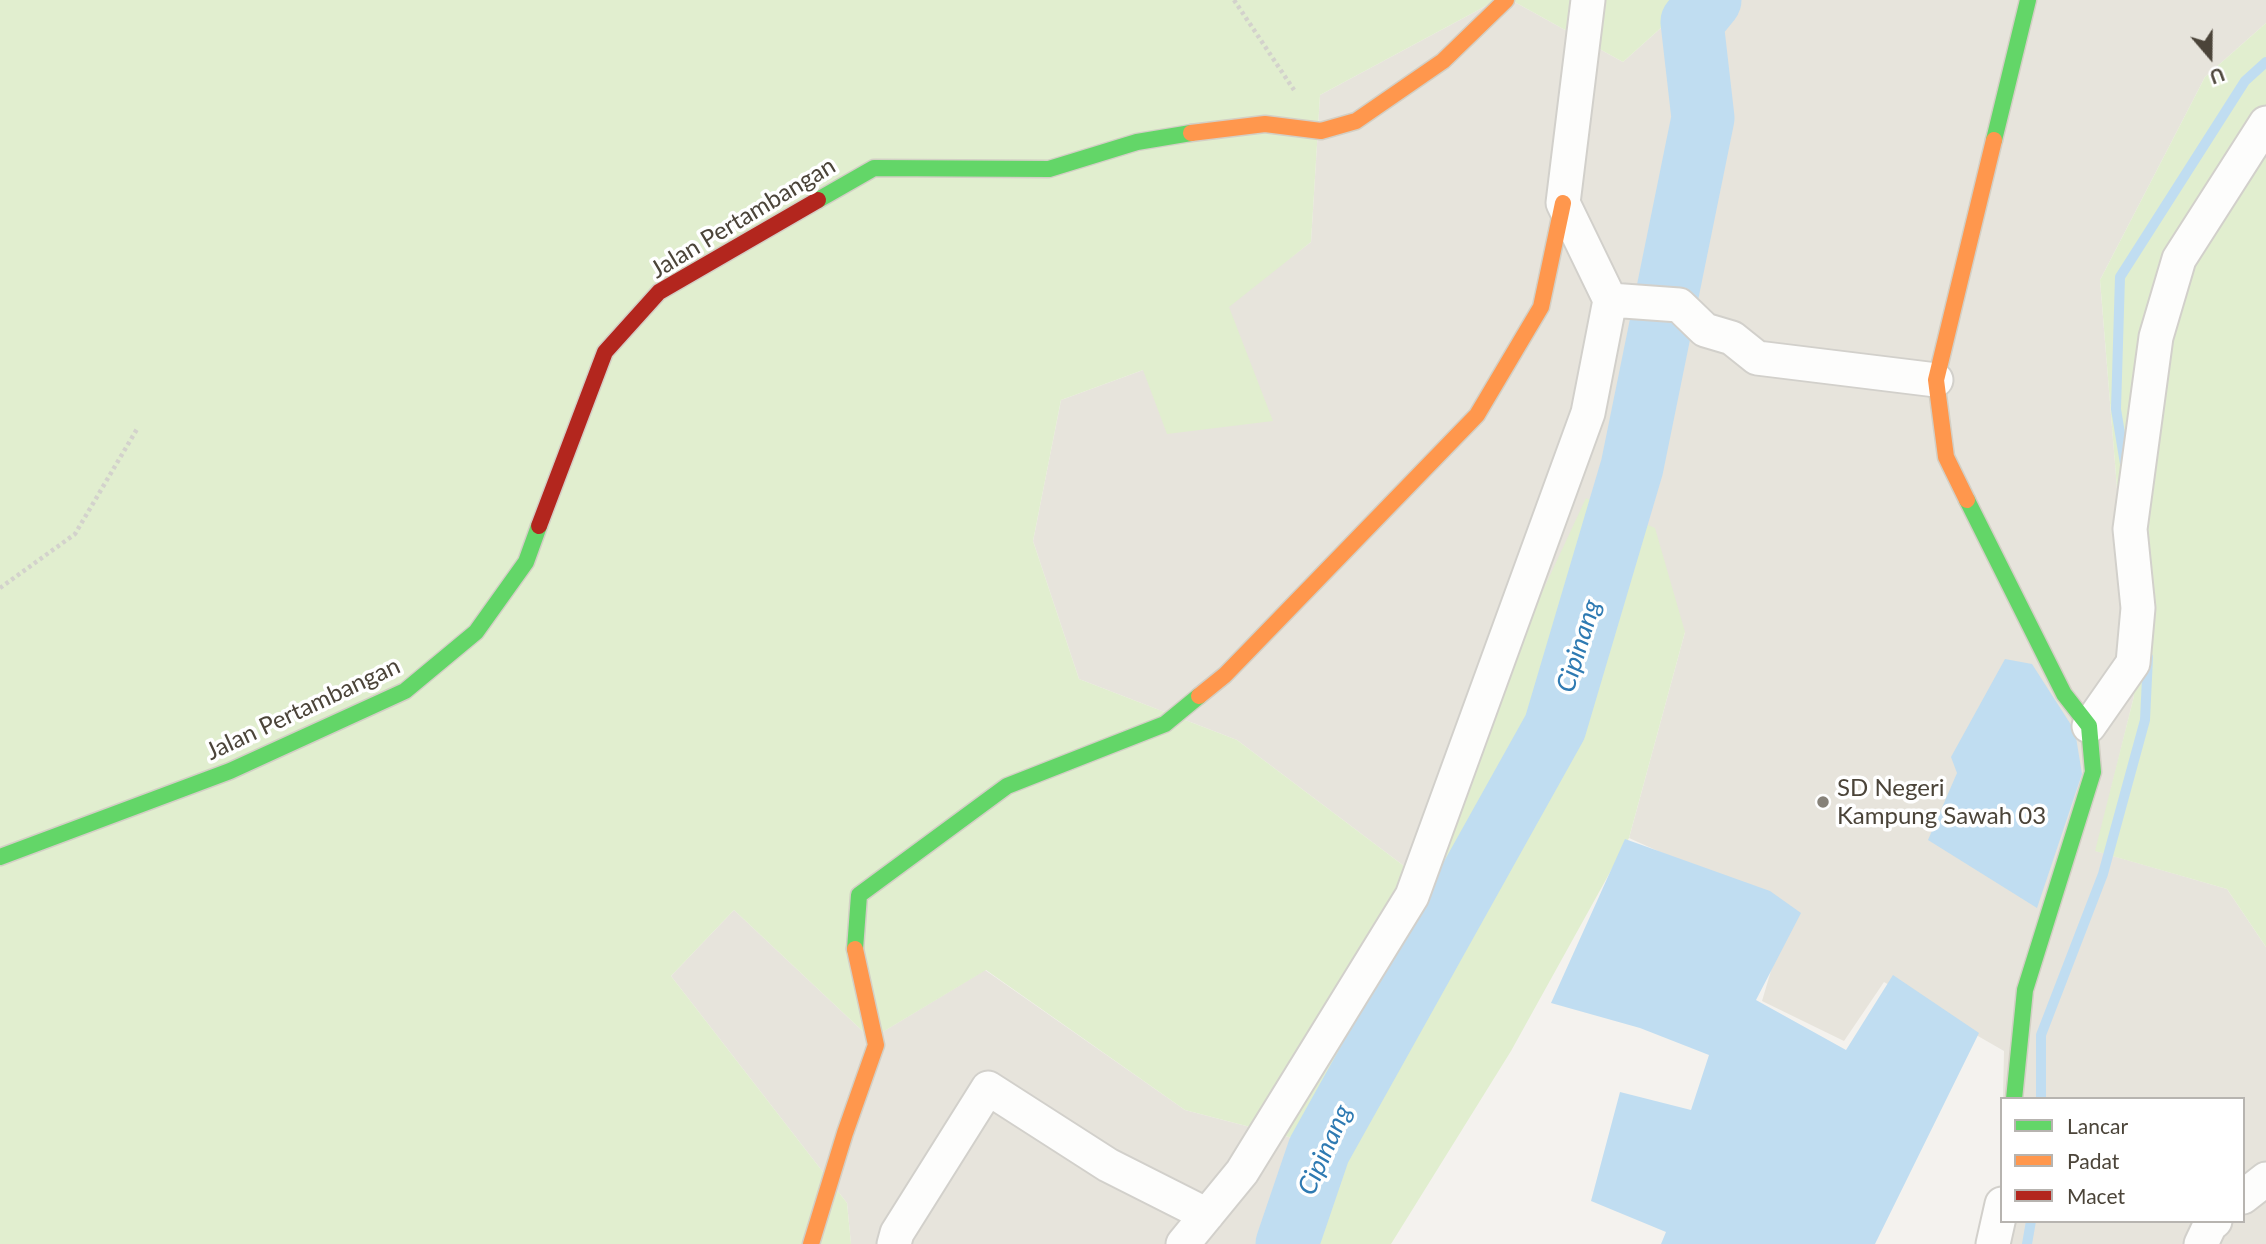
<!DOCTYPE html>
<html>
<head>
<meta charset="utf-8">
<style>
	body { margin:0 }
	#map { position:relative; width:2266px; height:1244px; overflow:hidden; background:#f4f2ee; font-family:Lato,sans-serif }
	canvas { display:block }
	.legend { position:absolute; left:2000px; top:1097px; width:245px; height:126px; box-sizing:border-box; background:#fff; border:2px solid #b7b4b0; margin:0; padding:9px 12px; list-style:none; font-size:21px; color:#4b4439 }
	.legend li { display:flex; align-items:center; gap:14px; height:35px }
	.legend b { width:35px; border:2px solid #b7b4b0 }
	.north { position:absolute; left:2175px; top:21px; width:70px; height:70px; -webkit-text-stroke:5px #fff; paint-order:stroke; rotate:160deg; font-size:19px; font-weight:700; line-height:28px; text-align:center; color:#4b4439 }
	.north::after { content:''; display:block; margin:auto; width:24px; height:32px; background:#4b4439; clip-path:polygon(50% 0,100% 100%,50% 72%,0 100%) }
</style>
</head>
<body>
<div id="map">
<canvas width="2266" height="1244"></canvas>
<ul class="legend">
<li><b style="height:9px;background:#63d668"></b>Lancar</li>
<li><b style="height:9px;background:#ff974d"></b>Padat</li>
<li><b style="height:9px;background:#b3261e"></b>Macet</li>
</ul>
<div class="north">U</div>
</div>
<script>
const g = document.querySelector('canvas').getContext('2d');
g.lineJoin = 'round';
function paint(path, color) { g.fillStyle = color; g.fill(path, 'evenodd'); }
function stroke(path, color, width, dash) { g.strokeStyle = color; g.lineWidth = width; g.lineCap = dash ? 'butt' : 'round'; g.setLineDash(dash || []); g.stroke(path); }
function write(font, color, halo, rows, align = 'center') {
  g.font = font + ' Lato,sans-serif'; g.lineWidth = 7; g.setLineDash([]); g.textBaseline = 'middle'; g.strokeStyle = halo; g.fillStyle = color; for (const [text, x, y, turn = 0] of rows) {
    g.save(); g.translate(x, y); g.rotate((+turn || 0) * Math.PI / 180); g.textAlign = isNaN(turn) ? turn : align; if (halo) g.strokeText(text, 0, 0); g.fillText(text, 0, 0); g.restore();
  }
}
paint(new Path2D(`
	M1497,0h14l112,62 69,-62h574v23l-61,54 -105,203 34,416 -38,155 131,38 39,58v297h-271l5,-21 2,-69v67h241v-122h-240l1,-48 -120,-69 -40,59 -82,-40 27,-91 -160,-72 56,-206 -273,240 -175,-132 -158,-61 -46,-138 28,-141 82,-30 168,-128 9,-147z
	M734,910l137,129 114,-69 200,140 119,31 -34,103h-419l-4,-41 -176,-227z`), '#e7e4dc');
paint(new Path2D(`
	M0,0h1497l-177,95 -9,147 -82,65 44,114 -106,13 -24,-64 -82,30 -28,141 46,138 158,61 175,132 174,-374 69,30 30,104 -56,206 -118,213 -120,193h-121l34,-103 -119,-31 -199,-140 -115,69 -137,-129 -63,66 176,227 4,41h-851z
	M1511,0h181l-69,62z
	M2266,23v924l-39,-58 -132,-38 39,-155 -34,-416 105,-203z`), '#e1eecf');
paint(new Path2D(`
	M2005,659l27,5 43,67 7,43 -45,134 -109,-68 29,-67 -6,-16z
	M1625,839l145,52 31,22 -45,87 90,50 47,-75 86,58 -104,211h-214l5,-12 -75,-31 29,-109 71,18 18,-55 -69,-27 -89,-25z`), '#c0ddf1');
stroke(new Path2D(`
	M2125,464l-9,-55 4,-132 125,-196 21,-19
	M2041,1099v-64l62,-161 42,-154 3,-63
	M2027,1244l4,-23`), '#c0ddf1', 10);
stroke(new Path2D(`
	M1287,1244l32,-94 236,-423 77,-260 71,-349 -11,-96 18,-22`), '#c0ddf1', 63);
const street = new Path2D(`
	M1610,300l69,5 26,25 27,8 25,20 179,22
	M2089,726l44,-63 5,-55 -8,-79 26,-192 23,-78 87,-136
	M2243,1197l23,-18
	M894,1244l3,-11 91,-145 120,77 99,50
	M1183,1244l59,-72 170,-276 176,-483 22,-113 -47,-97 25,-203
	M1993,1244l9,-40
	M2201,1244l9,-19 5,-4`);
const fast = new Path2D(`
	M1994,140l34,-140
	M818,200l56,-32 175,1 88,-27 54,-9
	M1967,500l97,194 25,32 4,46 -68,218 -11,109
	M0,857l230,-86 175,-80 71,-59 50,-70 13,-36
	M855,949l4,-54 148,-109 158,-62 34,-28`);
const slow = new Path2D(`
	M1191,133l74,-9 56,7 35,-10 87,-60 63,-61
	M1967,500l-21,-43 -10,-77 58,-240
	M1199,696l26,-21 252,-260 64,-108 22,-104
	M811,1244l34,-111 31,-88 -21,-96`);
const jam = new Path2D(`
	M539,526l66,-174 54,-60 159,-92`);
stroke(street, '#d2d0cb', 37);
stroke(fast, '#d3cfc5', 19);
stroke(slow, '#d3cfc5', 19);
stroke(jam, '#d3cfc5', 19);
stroke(new Path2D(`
	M1234,0l60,90
	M0,588l75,-54 62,-105`), '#d3d2cc', 4.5, [3.5, 3.5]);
stroke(street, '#fdfdfc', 33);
stroke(fast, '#63d668', 16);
stroke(slow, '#ff974d', 16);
stroke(jam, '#b3261e', 16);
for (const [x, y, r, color] of [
	[1823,802,7,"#868178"]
]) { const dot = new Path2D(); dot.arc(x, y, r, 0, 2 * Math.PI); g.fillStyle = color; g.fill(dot); stroke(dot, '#fff', 2.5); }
write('24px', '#4b4439', '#fff', [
	["Jalan Pertambangan",743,218,-31],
	["Jalan Pertambangan",303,709,-25]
]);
write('24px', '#4b4439', '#fff', [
	["SD Negeri",1837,788],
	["Kampung Sawah 03",1837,816]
], 'left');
write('italic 26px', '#2e7ab2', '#fff', [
	["Cipinang",1579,646,-73],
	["Cipinang",1325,1150,-66]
]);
</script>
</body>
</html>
